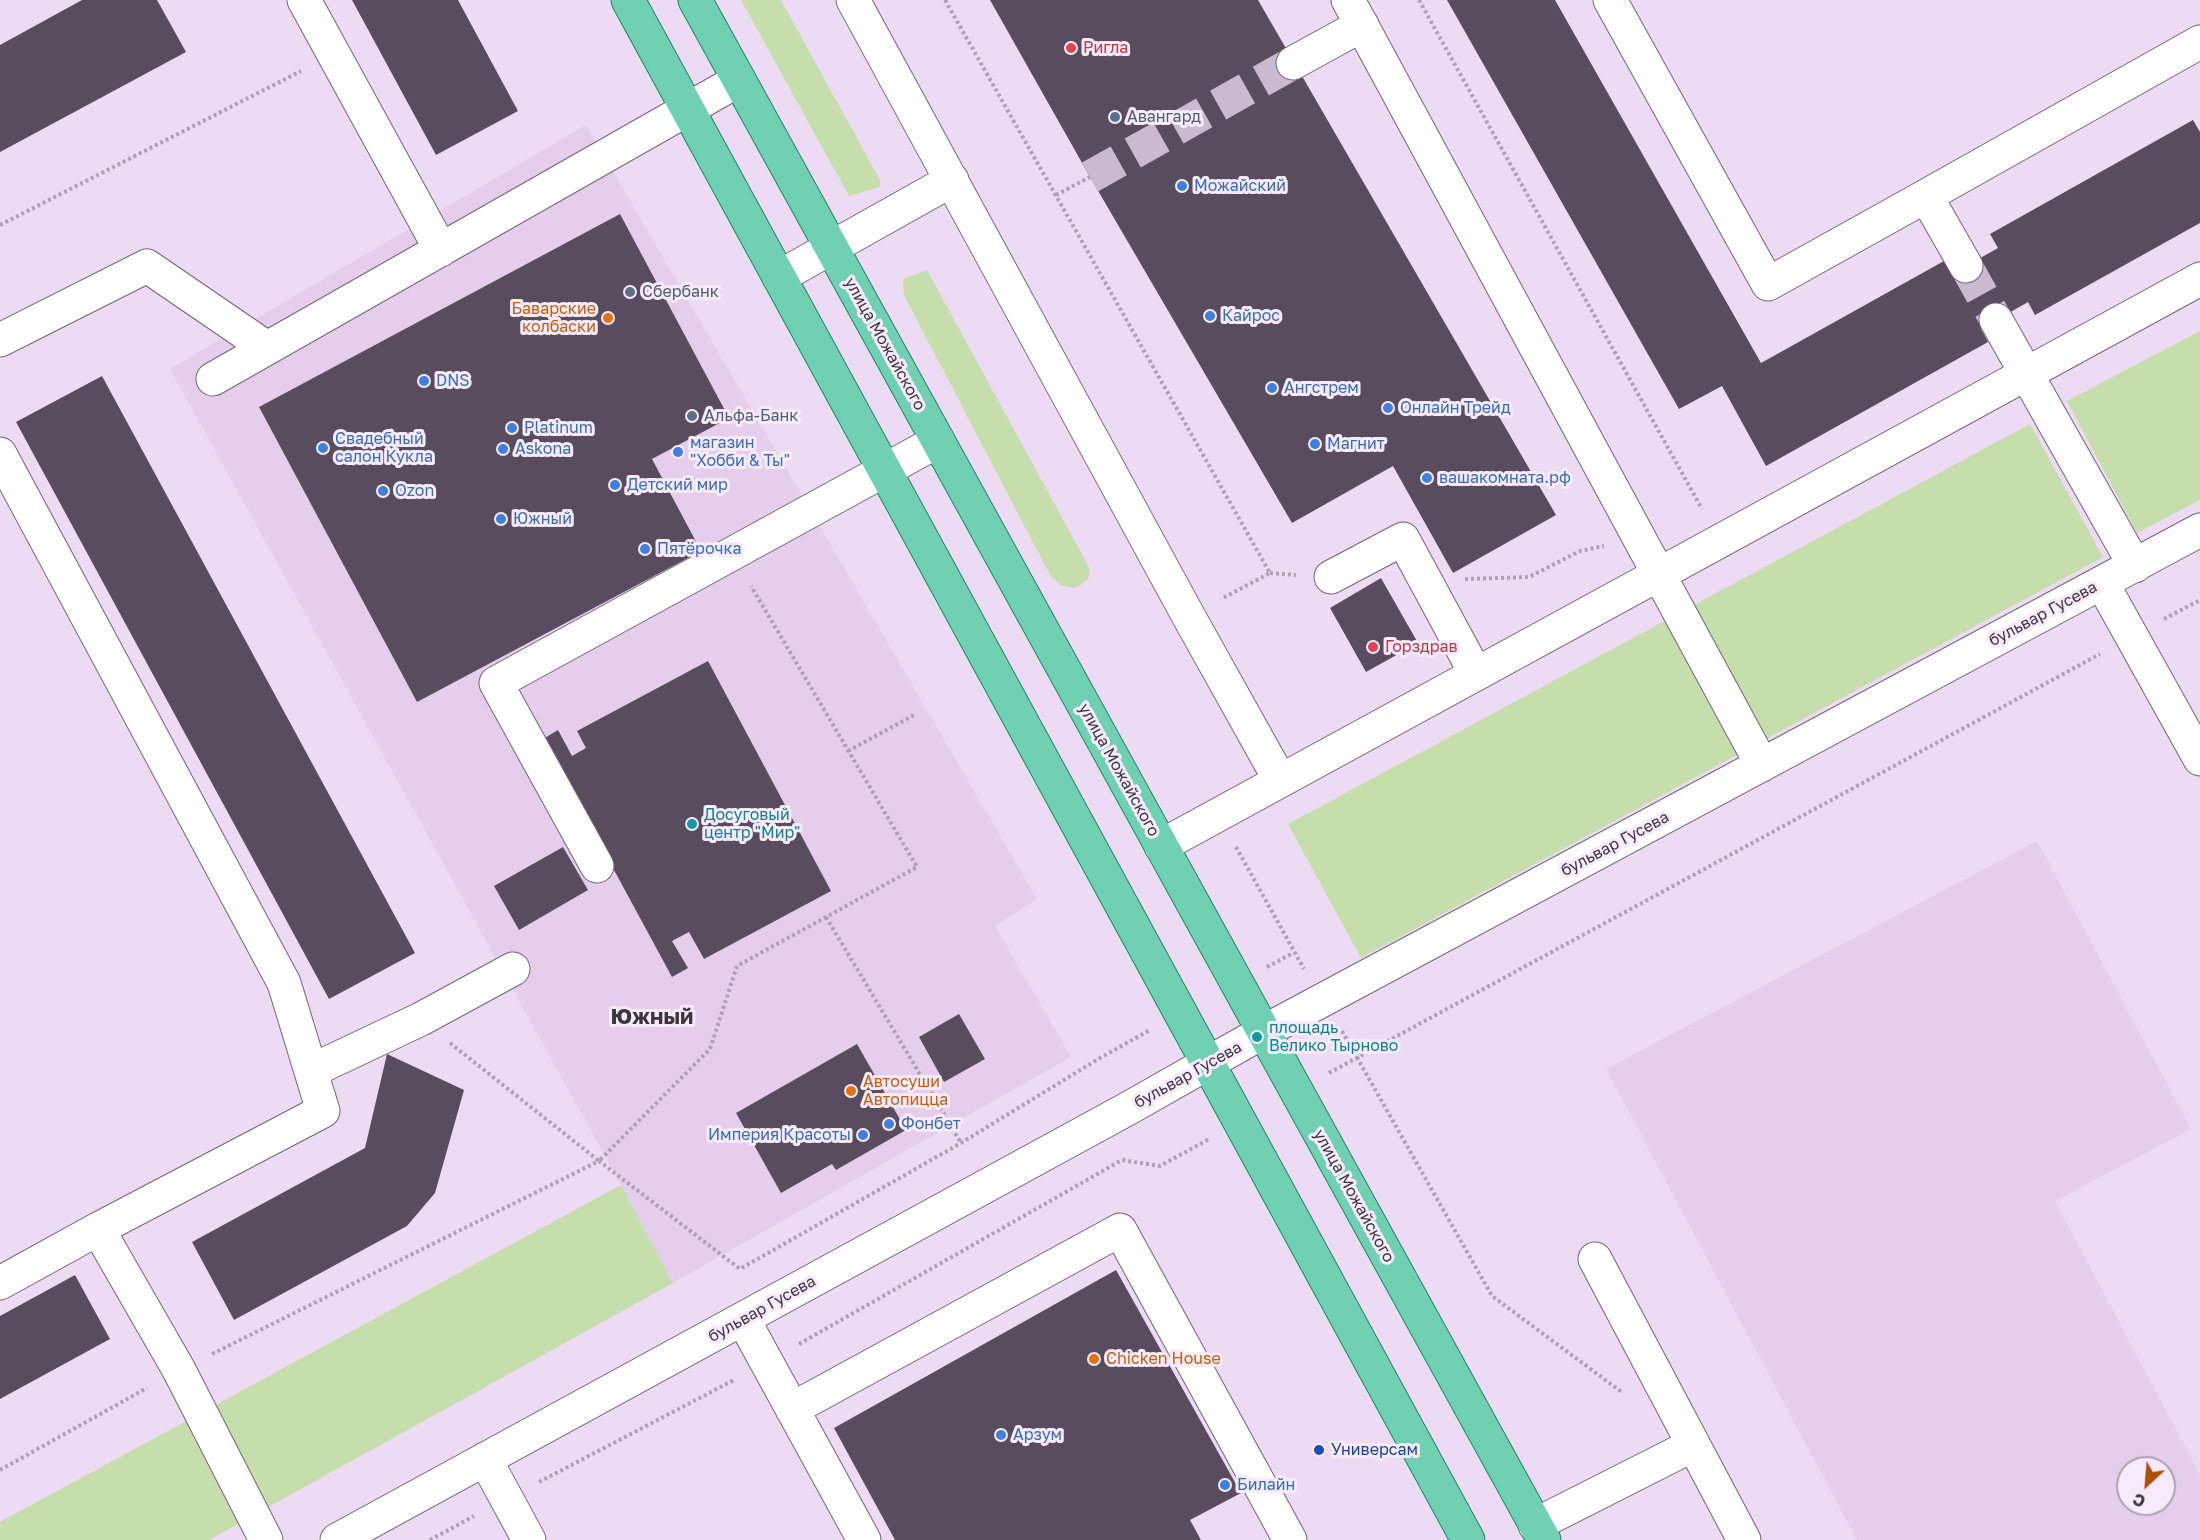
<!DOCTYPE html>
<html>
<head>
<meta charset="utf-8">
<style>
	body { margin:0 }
	#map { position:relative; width:2200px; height:1540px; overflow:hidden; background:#eddbf3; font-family:"Golos Text",sans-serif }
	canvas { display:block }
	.north { position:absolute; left:2116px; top:1456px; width:60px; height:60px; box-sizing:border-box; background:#f8eafd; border:2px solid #ada2b1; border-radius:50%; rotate:206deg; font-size:16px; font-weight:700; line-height:24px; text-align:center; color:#3d363f }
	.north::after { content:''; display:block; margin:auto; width:21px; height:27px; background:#af4f07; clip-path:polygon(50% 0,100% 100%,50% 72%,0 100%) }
</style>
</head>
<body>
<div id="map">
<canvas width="2200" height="1540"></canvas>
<div class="north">С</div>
</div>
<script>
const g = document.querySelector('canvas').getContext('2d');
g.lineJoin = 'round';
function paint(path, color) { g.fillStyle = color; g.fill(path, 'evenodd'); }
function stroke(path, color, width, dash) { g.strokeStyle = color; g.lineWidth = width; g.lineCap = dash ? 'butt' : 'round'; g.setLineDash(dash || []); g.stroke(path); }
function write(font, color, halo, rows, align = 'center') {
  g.font = font + ' "Golos Text",sans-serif'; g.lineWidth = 6; g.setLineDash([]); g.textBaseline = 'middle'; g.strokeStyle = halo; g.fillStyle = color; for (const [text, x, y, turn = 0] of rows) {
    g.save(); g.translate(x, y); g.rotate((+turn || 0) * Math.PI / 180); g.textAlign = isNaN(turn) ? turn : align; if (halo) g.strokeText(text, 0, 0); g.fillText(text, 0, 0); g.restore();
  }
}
paint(new Path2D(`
	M586,125l451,774 -42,27 76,131 -398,226 -52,-98 -451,-816z
	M2037,841l154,288 -136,72 145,274v65h-343l-251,-471zM2128,1468h36v36h-36z`), '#e4ceeb');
paint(new Path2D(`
	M741,0h40l99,180v7l-31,9z
	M927,270l163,299 -2,10 -12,9 -16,-3 -10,-10 -146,-280 -1,-16z
	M2200,331v169l-63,33 -70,-132z
	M2030,424l73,133 -742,401 -73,-134z
	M621,1185l52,98 -464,257h-209v-18z`), '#c6deac');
paint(new Path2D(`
	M82,0h75l29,52 -186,100v-107z
	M352,0h106l60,111 -82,44z
	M990,0h268l298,515 -103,58 -60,-107 -101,57 -202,-346z
	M1447,0h108l206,363 183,-102 8,13 46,-26 -8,-14 203,-114 7,12v91l-165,92 -7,-13 -47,27 7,13 -222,124 -44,-80 -43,23z
	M620,214l109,204 -77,41 49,92 -284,151 -158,-295z
	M102,376l313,577 -86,46 -313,-577z
	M1381,578l37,65 -52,29 -36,-64z
	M708,661l123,230 -127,68 -15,-27 -17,9 16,27 -16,9 -129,-238 15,-9 14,26 14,-8 -9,-17z
	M563,847l25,43 -69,40 -25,-44z
	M959,1014l26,45 -41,23 -25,-45z
	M857,1044l49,86 -70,40 -4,-6 -51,29 -45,-80z
	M387,1054l77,36 -29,103 -28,33 -173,94 -42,-78 173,-94z
	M1116,1270l125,223 -51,27 11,20h-306l-61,-112z
	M75,1275l35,64 -110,60v-83z`), '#5a4c5f');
stroke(new Path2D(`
	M1090,177l203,-114
	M1966,266l30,54`), '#cabacf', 33, [33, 16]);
const minor = new Path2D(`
	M304,0l137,250
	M853,0l336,617 91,163
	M1348,0l414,765
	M1610,0l158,284 158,-88
	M1293,63l69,-38
	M1966,266l-40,-70 274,-154
	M779,277l173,-97
	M1996,320l139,246
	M0,340l147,-74 120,82
	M213,379l526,-299
	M0,454l284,529 39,128 -225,118 81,141 87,170
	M1331,577l72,-38 73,135
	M2102,583l98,176
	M1161,846l1039,-567
	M597,866l-101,-183 442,-242
	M311,1071l110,-52 92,-50
	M1595,1259l149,281
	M0,1283l98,-54
	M743,1319l121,221
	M792,1409l328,-179 170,310
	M485,1459l44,81
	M1535,1525l158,-80
	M337,1540l792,-432 134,-76 937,-502`);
const major = new Path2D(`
	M628,0l840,1540
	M695,0l849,1540`);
stroke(minor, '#746479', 35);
stroke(major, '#208668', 35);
stroke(new Path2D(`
	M945,0l325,573 -49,26
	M1419,0l283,509
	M1056,195l34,-18
	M0,225l301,-154
	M1270,573l26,2
	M1465,579l64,-2 51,-26 24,-5
	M2164,619l36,-19
	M848,751l68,-37
	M1236,847l68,122
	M826,917l135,226
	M1267,967l26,-14
	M1342,1031l150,265 131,97
	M450,1043l149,118 111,-112 27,-83 180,-99 -166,-281
	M1329,1073l771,-419
	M799,1344l323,-184 38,6 49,-27
	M212,1354l387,-193 141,108 221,-126 139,-85 50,-28
	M0,1470l147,-82
	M539,1482l195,-102
	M430,1540l44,-24`), '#afa1b4', 4, [3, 3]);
stroke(minor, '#fff', 33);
stroke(major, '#70d0b2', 33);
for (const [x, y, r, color] of [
	[1071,48,6,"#e0444e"],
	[1115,117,6,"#5c6f8a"],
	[1182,186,6,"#3f7fe0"],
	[630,292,6,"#5c6f8a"],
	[1210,316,6,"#3f7fe0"],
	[608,318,6,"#e8710a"],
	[424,381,6,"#3f7fe0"],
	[1272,388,6,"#3f7fe0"],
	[1388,408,6,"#3f7fe0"],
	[692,416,6,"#5c6f8a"],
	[512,428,6,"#3f7fe0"],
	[1315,444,6,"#3f7fe0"],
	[323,448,6,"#3f7fe0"],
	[503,449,6,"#3f7fe0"],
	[678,452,6,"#3f7fe0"],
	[1427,478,6,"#3f7fe0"],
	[615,485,6,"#3f7fe0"],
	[383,491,6,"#3f7fe0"],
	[501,519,6,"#3f7fe0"],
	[645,549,6,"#3f7fe0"],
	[1373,647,6,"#e0444e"],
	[692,824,6,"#0f9aa8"],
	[1257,1037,6,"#0f9aa8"],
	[851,1091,6,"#e8710a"],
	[889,1124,6,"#3f7fe0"],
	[863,1135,6,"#3f7fe0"],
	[1094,1359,6,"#e8710a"],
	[1001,1435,6,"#3f7fe0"],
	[1319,1450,6,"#1a4fb4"],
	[1225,1485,6,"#3f7fe0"]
]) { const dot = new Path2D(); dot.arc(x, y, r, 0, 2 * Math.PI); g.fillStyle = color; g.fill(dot); stroke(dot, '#f8eafd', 2); }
write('16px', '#be3a42', '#f8eafd', [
	["Ригла",1083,48],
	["Горздрав",1385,647]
], 'left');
write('16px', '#4e5e75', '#f8eafd', [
	["Авангард",1127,117],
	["Сбербанк",642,292],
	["Альфа-Банк",704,416]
], 'left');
write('16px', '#366cbe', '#f8eafd', [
	["Можайский",1194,186],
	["Кайрос",1222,316],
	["DNS",436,381],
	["Ангстрем",1284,388],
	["Онлайн Трейд",1400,408],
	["Platinum",524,428],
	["Свадебный",335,439],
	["салон Кукла",335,457],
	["магазин",690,443],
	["\"Хобби & Ты\"",690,461],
	["Магнит",1327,444],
	["Askona",515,449],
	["вашакомната.рф",1439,478],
	["Детский мир",627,485],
	["Ozon",395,491],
	["Южный",513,519],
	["Пятёрочка",657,549],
	["Фонбет",901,1124],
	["Империя Красоты",851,1135,"right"],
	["Арзум",1013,1435],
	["Билайн",1237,1485]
], 'left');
write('16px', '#c56008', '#f8eafd', [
	["Баварские",596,309,"right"],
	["колбаски",596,327,"right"],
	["Автосуши",863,1082],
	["Автопицца",863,1100],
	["Chicken House",1106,1359]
], 'left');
write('16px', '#3d363f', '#f8eafd', [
	["улица Можайского",885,344,61],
	["бульвар Гусева",2043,614,-28],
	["улица Можайского",1119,770,61],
	["бульвар Гусева",1615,844,-28],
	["бульвар Гусева",1188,1075,-29],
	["улица Можайского",1354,1196,61],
	["бульвар Гусева",762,1309,-29]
]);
write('16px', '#0d838f', '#f8eafd', [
	["Досуговый",704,815],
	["центр \"Мир\"",704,833],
	["площадь",1269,1028],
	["Велико Тырново",1269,1046]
], 'left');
write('16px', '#164399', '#f8eafd', [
	["Универсам",1331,1450]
], 'left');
write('bold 22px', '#3d363f', '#f8eafd', [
	["Южный",652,1017]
]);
</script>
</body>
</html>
